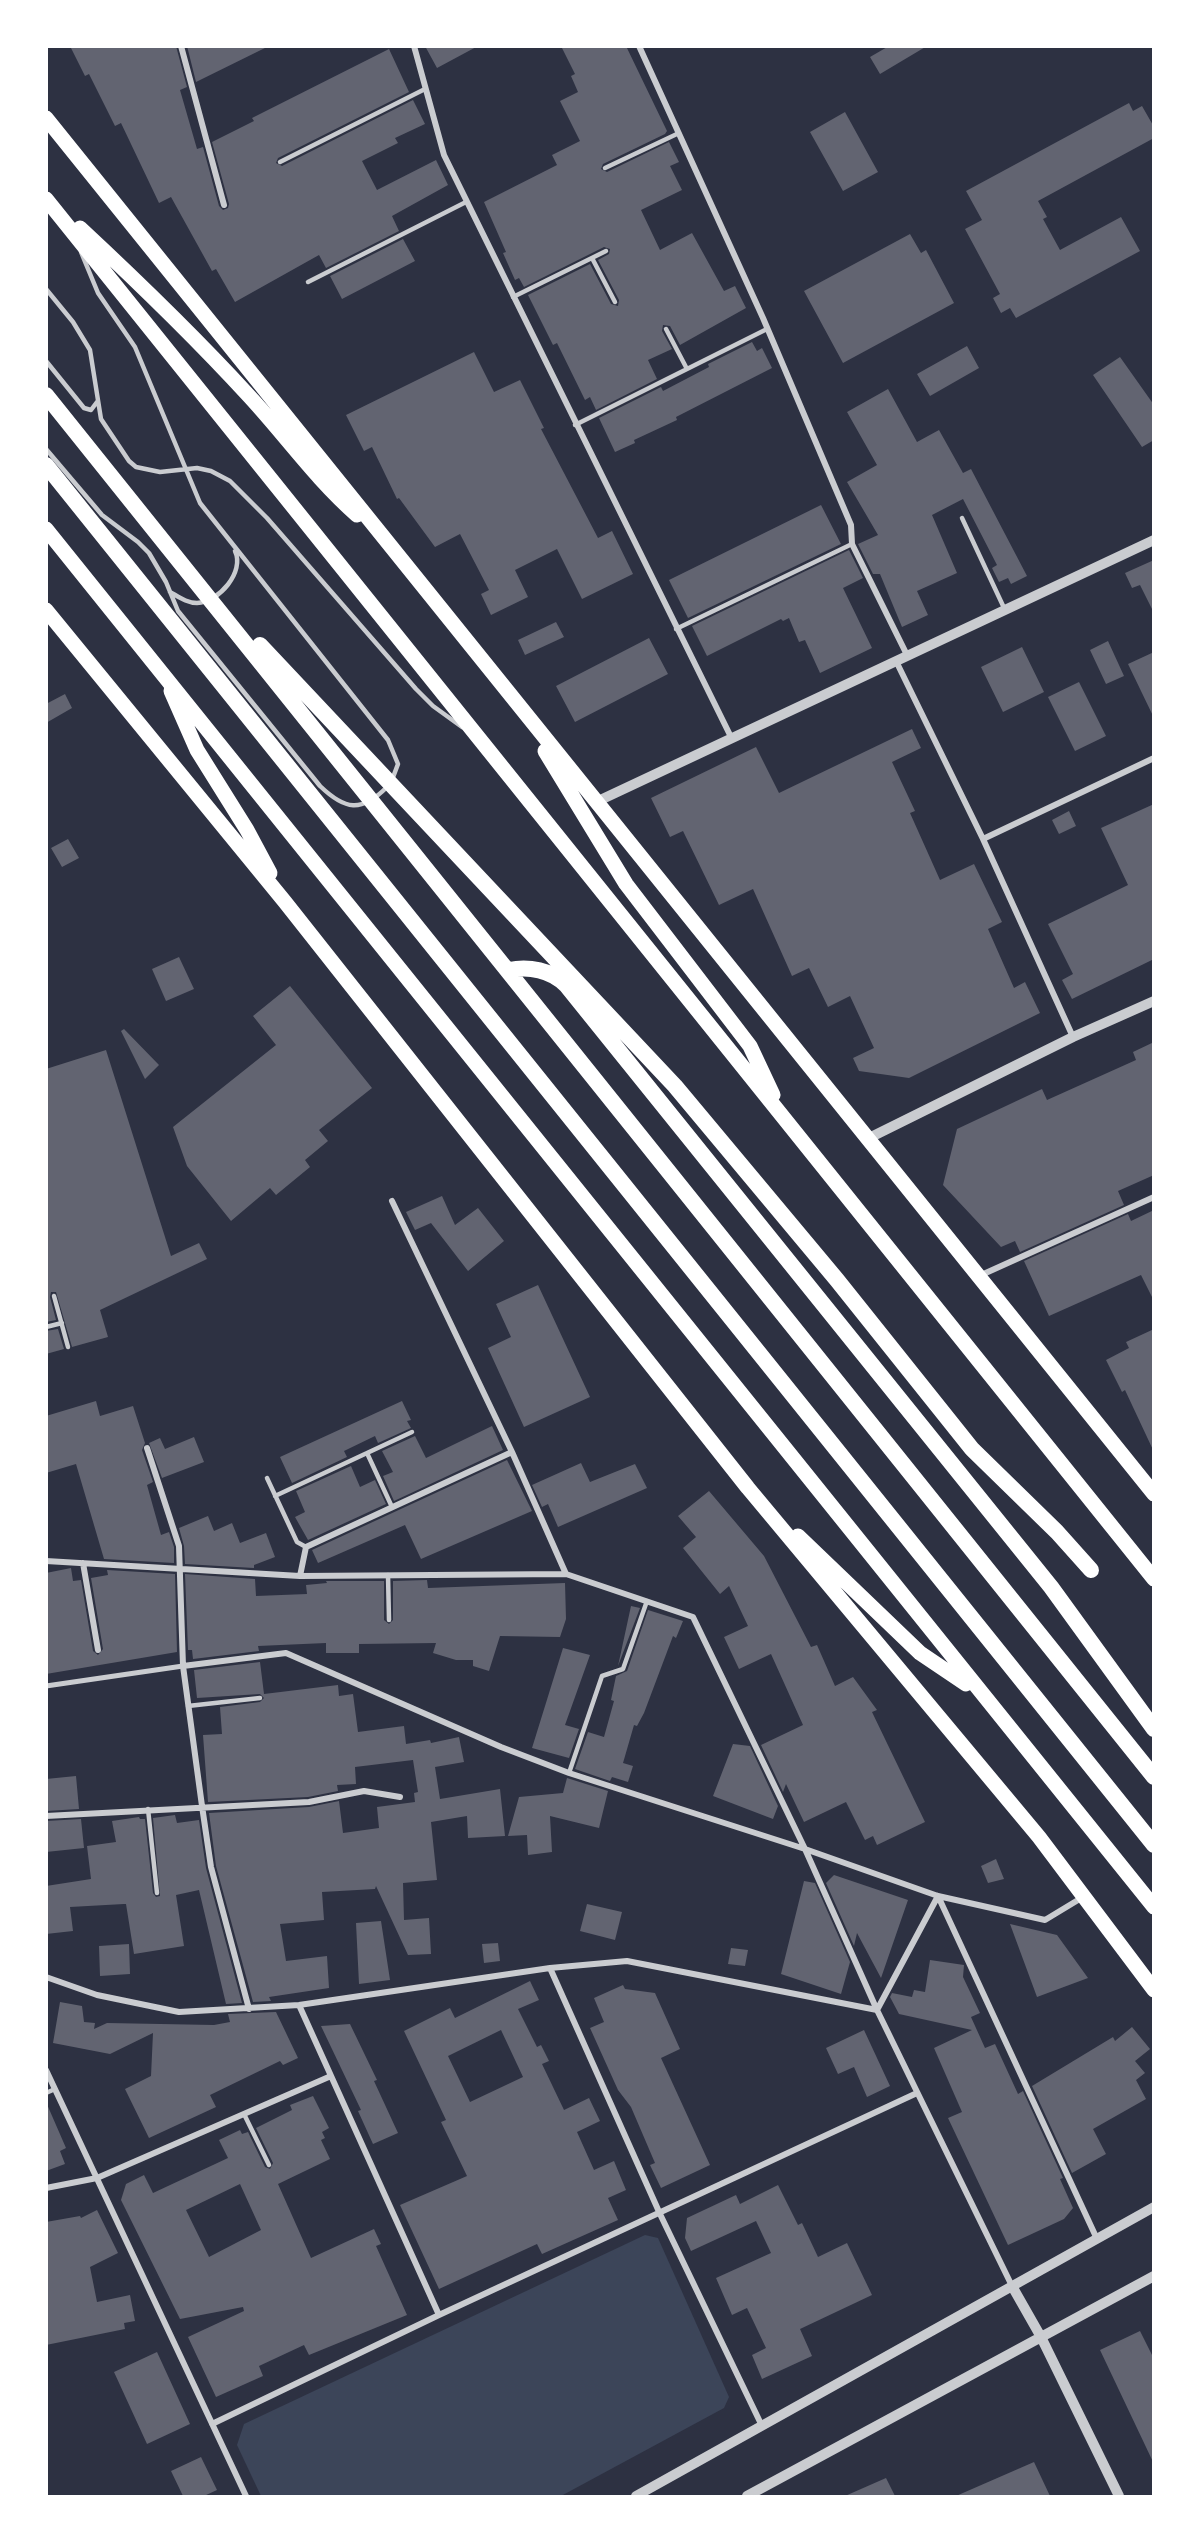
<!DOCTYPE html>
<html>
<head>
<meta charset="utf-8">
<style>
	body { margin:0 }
	#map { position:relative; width:1200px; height:2543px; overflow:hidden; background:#2d3142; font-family:"Varela Round",sans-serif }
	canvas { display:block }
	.frame { position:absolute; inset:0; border:48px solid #fff; pointer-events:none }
</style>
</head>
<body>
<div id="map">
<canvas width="1200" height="2543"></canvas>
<div class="frame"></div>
</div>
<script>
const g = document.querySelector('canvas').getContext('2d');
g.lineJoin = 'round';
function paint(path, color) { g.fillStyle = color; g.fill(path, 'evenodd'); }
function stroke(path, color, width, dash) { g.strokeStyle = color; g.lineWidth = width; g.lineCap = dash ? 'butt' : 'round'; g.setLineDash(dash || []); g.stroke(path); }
paint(new Path2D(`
	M645,2235l13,3 71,159 -5,11 -163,88h-300l-24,-51 7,-21z`), '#3c4559');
paint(new Path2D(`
	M70,46h106l11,41 -7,3 17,59 6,-2 16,59 4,4 5,-2 1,-4 -17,-62 42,-21 -2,-3 137,-69 20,43 -131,66 -2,5 6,3 131,-66 12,24 -30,14 3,5 -36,18 15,29 59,-30 12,25 -56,31 7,15 -73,37 -7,-13 -84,47 -19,-33 -4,2 -41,-74 -12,6 -38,-80 -6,3 -26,-52 -4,2z
	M187,46h82l-73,36z
	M425,46h53l-41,22z
	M561,46h65l41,85 -2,3 -62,30 -2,5 6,3 62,-30 10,20 -9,4 12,24 -41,20 19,40 32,-17 32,58 11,-5 11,22 -66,37 -10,-19 -7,-1 -1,6 10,18 -24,11 9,19 -61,31 -6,-13 -5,3 -28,-57 -4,2 -25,-50 62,-31 21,40 7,2 1,-6 -21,-40 11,-6 1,-5 -6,-2 -80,40 -5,-9 -4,2 -12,-27 3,-1 -22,-50 73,-37 -5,-10 28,-14 -20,-40 18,-9 -7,-16 4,-2z
	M889,46h38l-47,28 -10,-17z
	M1129,103l4,8 9,-5 12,21v11l-116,63 9,16 -4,2 17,31 61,-33 19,34 -124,67 -6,-10 -9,5 -8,-15 7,-4 -35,-65 17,-9 -16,-29z
	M845,112l33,60 -35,19 -33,-59z
	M910,234l11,19 5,-3 28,53 -111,60 -39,-72z
	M403,239l12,22 -73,38 -12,-23z
	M752,342l5,9 5,-3 10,20 -96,49 1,3 -43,20 1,3 -20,9 -16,-34 62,-31 2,4 46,-24 -1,-3z
	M967,346l12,22 -49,28 -13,-22z
	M474,352l20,40 26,-12 24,48 -3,1 57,109 14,-7 21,43 -51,25 -25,-50 -42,21 13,27 -37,18 -10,-21 8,-4 -29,-56 -25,13 -36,-49 -2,1 -25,-52 -8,4 -18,-36z
	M1120,357l34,48v35l-12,7 -49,-72z
	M888,389l29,53 22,-12 24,43 8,-4 56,107 -16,8 -3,-6 -9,4 -7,-14 5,-3 -34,-66 -31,16 25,58 -40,18 11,24 -26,12 -22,-53h-7l-15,-30 20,-9 -31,-53 30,-17 -30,-53z
	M821,505l20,39 -153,74 -19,-38z
	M849,550l14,28 -20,10 29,60 -52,25 -15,-33 -6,2 -10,-24 -6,3 -2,-2 -74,37 -15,-30z
	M1154,560v53l-14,-28 -8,3 -7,-15z
	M556,622l8,15 -39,18 -7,-15z
	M649,638l19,36 -93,48 -19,-36z
	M1108,641l16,35 -18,8 -16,-34z
	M1022,647l22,45 -41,20 -22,-45z
	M1154,652v66l-26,-54z
	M1079,682l27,54 -31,15 -27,-54z
	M65,694l7,14 -26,15v-19z
	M912,729l9,19 -29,14 23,49 -5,2 30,67 34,-16 28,58 -14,7 26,59 11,-6 15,31 -131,65 -50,-7 -6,-13 21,-10 -24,-52 -22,11 -19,-39 -17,8 -39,-87 -34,16 -36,-74 -13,6 -19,-39 105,-51 23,46z
	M1154,804v155l-82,40 -10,-19 11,-6 -25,-50 80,-39 -27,-57z
	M1069,811l7,15 -17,8 -7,-14z
	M68,839l11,19 -17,9 -11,-19z
	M179,957l15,32 -28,12 -14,-32z
	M290,986l82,102 -53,42 9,11 -23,19 5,7 -34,28 -6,-7 -39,33 -44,-55 -14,-39 103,-82 -23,-29z
	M124,1029l35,36 -14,14 -24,-48z
	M1154,1042v133l-36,16 6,14 -104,47 -5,-11 -14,6 -58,-62 14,-56 85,-40 5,11 89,-40 -3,-8z
	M106,1050l65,206 28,-13 8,16 -107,51 8,27 -36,10 -16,-55h-5l-1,5 6,23 -10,2v-253z
	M442,1196l13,29 23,-17 26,33 -36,30 -37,-48 -16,7 -9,-18z
	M1154,1210v91l-13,-26 -92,41 -25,-55 104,-47 3,7z
	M538,1285l52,112 -66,30 -36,-79 23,-11 -15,-33z
	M58,1329l6,20 -18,5v-23z
	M1154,1329v123l-29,-62 -3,2 -16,-32 23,-12 -3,-6z
	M96,1401l4,15 33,-10 12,37 -3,7 11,32 -6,3 14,50 8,-3 5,15v16l-70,-4 -28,-95 -30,9v-57z
	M402,1401l9,19 -4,1 4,7 -33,15 -3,-7 -31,15 3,6 -55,26 -12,-26z
	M492,1426l11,24 -109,51 -11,-25 10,-4 -11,-21 33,-15 11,22z
	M194,1437l10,25 -42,16 -13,-35 11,-5 5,11z
	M507,1460l25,51 -111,48 -16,-34 -87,38 -6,-13z
	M581,1463l9,19 45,-18 12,24 -89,39 -10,-23 -6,3 -10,-22z
	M351,1466l9,21 15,-7 11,24 -78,36 -13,-23 10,-5 -9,-21z
	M709,1491l55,65 47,91 6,-2 18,41 18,-9 24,33 -5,2 53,110 -48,23 -4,-9 -8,4 -19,-38 -42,20 -18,-38 -3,8 -22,-47 42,-20 -32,-71 -32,15 -15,-32 24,-11 -19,-40 -9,8 -37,-46 13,-11 -18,-21z
	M208,1516l6,15 18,-8 8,20 26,-10 9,24 -21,8v3l-69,-4 -1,-18 -5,-18z
	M71,1568l2,13 8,-1 12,71 5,4 5,-6 -12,-71 17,-3 -1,-5 68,4 2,78 -131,22v-101z
	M185,1574l70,5 1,17 51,-2 -1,-9 21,-2 -1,-2h58v39l5,4 4,-4v-39l34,-1 1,8 137,-5 1,36 -6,18 -60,-1 -11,35 -16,-5v-6h-17l-23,-7 3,-10 -77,1v9h-33v-10l-68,3 1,5 -66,8 -1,-9h-4z
	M631,1606l9,2 -22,58z
	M648,1610l35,11 -7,17 -3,-2 -29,77 -7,13 -3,-1 -11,38 10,3 -5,16 -16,-5 -2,4 -35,-12 13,-37 16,5 10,-36 -3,-1 5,-24 11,-5z
	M563,1648l27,7 -25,70 14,4 -10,29 -37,-10z
	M260,1662l4,32 74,-9 1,11 14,-2 5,38 46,-6 2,18 24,-4 1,3 28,-6 5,25 -29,5 5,32 60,-10 5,47 -37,2 -1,-22 -36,6 6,58 -34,3 1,37 25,-2 2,36 -23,1 -32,-69 -1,3 -53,3 2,28 -44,4 6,37 41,-5 2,32 -60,9 2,4 -18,1 -37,-136 -7,-53 100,-6 30,-6 4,32 36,-5 -2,-21 38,-5 -1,-9 4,-1 -5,-32 -58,7 1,17 -19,1 1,6 -30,6 -100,5 -5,-67 19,-1 -2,-27 40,-5 4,-4 -4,-4 -63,4 -3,-28z
	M733,1744l17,2 28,60 -5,13 -60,-23z
	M76,1776l3,33 -33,2v-32z
	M567,1778l41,13 -9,37 -49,-12 2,36 -24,3 -1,-20 -19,1 11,-39 44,-4z
	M175,1815l2,8 22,-3 7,48 36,135 -16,1 -27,-114 -23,5 8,51 -50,8 -8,-50h-2l-54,3 3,24 -27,3v-48l45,-7 -4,-33 29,-4 -4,-21 27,-4 1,2h5l8,74 3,4 4,-1 -7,-78z
	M81,1819l3,29 -38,4v-31z
	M996,1859l8,20 -16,4 -7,-17z
	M834,1875l74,25 -27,78 -24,-45 -3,13 -28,-63z
	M804,1881l11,2 35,79 -9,32 -60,-20z
	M587,1904l35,8 -7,28 -35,-9z
	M381,1921l9,59 -31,4 -3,-61z
	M1010,1924l47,11 31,43 -51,19z
	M498,1943l2,18 -16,2 -2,-19z
	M129,1944l1,30 -30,2 -1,-30z
	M731,1948l17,2 -3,16 -17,-2z
	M930,1960l34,5 -1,12 17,36 -9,4 14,31 10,-4 23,50 5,-3 40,87 -3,1 13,29 -9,11 -56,26 -60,-127 14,-6 -28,-64 38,-18 -73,-16 -9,-17 2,-4 20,4 2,-7 11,2z
	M530,1981l9,19 -21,9 19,38 4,-2 8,16 -7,3 22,46 25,-12 11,23 -23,11 17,38 20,-9 12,29 -18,8 10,22 -76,34 -5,-10 -98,45 -39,-84 67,-29 -26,-54 5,-2 -42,-89 46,-23 5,10zM501,2030l22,47 -53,25 -22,-46z
	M623,1985l2,4 30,4 25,56 -19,9 49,107 -49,23 -11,-23 5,-2 -24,-56 -13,-17 -28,-62 14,-6 -10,-24z
	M60,2002l22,4 2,16 11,1 -1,6 13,-6 107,2 16,-3 -2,-8 48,-2 22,46 -15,7 -3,-4 -70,34 6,12 -67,31 -24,-49 26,-13 2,-43 -43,21 -57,-11z
	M350,2024l27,56 -3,1 24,52 -25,11 -15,-33 3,-1 -40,-84z
	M1132,2027l18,22 -15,12 10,12 -9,7 10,19 -53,30 13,25 -34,19 -40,-87 81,-49 2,4z
	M864,2030l26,56 -23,11 -13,-30 -16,7 -12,-26z
	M313,2096l16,32 -7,4 3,6 -4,2 9,19 -52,25 33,74 63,-29 7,15 -5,2 31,69 -98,40 -5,-10 -45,21 4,10 -47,21 -28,-60 56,-26 -1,-4 -63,12 -59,-119 5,-16 18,-9 9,18 75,-35 -9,-18 21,-10 2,4 6,-2 17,35 5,2 3,-6 -17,-35 36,-18 -2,-5zM240,2184l21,46 -52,27 -23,-47z
	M46,2102l20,46 -6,3 5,13 -19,7z
	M778,2185l20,40 4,-2 16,34 29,-14 25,52 -72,34 12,27 -50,23 -10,-24 14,-7 -19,-40 -15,7 -16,-37 55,-25 -15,-32 -65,30 -6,-13 2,-20 49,-23 4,9z
	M97,2210l21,43 -28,14 7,35 33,-7 5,26 -11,2 1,6 -79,16v-123l34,-6 1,2z
	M1140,2331l14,28v105l-54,-114z
	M157,2352l33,72 -43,20 -33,-72z
	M201,2457l16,33 -13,6h-21l-12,-25z
	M1034,2462l16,34h-94z
	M886,2478l9,18h-50z`), '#626471');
stroke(new Path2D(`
	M280,162l145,-73
	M605,168l74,-35
	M81,252l17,41 37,54 65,156 188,237 10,24 -6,16
	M592,258l23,44
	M308,282l158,-80
	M46,289l27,33 17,28 11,69 28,42 7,6 24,5 37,-4 14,3 19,10 37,37 149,171 17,17 29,21
	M513,297l93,-46
	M666,329l21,40
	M46,361l38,47 7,2 6,-8
	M575,425l192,-96
	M46,449l56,66 36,27 11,11 17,29 12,29 142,175c25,24 41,27 67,1
	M962,518l43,92
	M170,592c9,5 17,11 27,11 22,-1 48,-31 38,-52
	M676,629l176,-85
	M54,1296l14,51
	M46,1327l16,-4
	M367,1453l25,54
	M267,1478l30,64 9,5
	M275,1496l137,-64
	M388,1575l1,45
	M188,1706l72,-8
	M569,1773l33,-97 21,-7 24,-68
	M148,1809l9,84
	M46,2093l9,-4
	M244,2114l25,51`), '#caccd0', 4.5);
stroke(new Path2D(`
	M46,1686l137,-20`), '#caccd0', 5);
stroke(new Path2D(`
	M181,46l43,159
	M414,46l30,109 287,582
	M639,46l124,272 88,207 1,19 55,111
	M896,661l87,178 90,198
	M983,839l171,-81
	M392,1201l120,251 54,122
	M979,1276l175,-79
	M147,1448l32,98 4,120 19,140 9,61 38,142
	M46,1561l254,15 266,-2 127,43 112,232 72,161 135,276
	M83,1563l15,87
	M300,1576l6,-29 206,-95
	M183,1666l103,-13 215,94 68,26 236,76 133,47 107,24 38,-23
	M46,1816l263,-14 55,-11 36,6
	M938,1896l159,343
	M550,1968l110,246 102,212
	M46,1977l51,18 82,17 120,-7 251,-37 77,-7 250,49 61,-114
	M299,2005l140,310
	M46,2070l200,426
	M46,2188l51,-10 234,-102
	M212,2424l227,-109 478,-222`), '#caccd0', 6);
stroke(new Path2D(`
	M596,802l558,-262
	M867,1139l206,-102 81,-36
	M1012,2286l29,51 78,159
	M636,2496l518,-289
	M747,2496l407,-220`), '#caccd0', 10);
stroke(new Path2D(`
	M46,118l1108,1376
	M46,199l1108,1380
	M80,228c58,54 115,109 169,168 37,40 67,83 108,119
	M46,529l1108,1378
	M46,610l239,292 463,586 291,349 115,153
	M171,691l26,59 50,80 23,43
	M545,751l81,133 124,162 23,49
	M798,1536l122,117 46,31`), '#fff', 15);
stroke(new Path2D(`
	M46,395l1108,1382
	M46,465l1108,1380
	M260,645l415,441 162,194 135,169 85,83 34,38
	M509,970c20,-4 42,0 57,15l485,602 103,142`), '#fff', 16);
</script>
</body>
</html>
